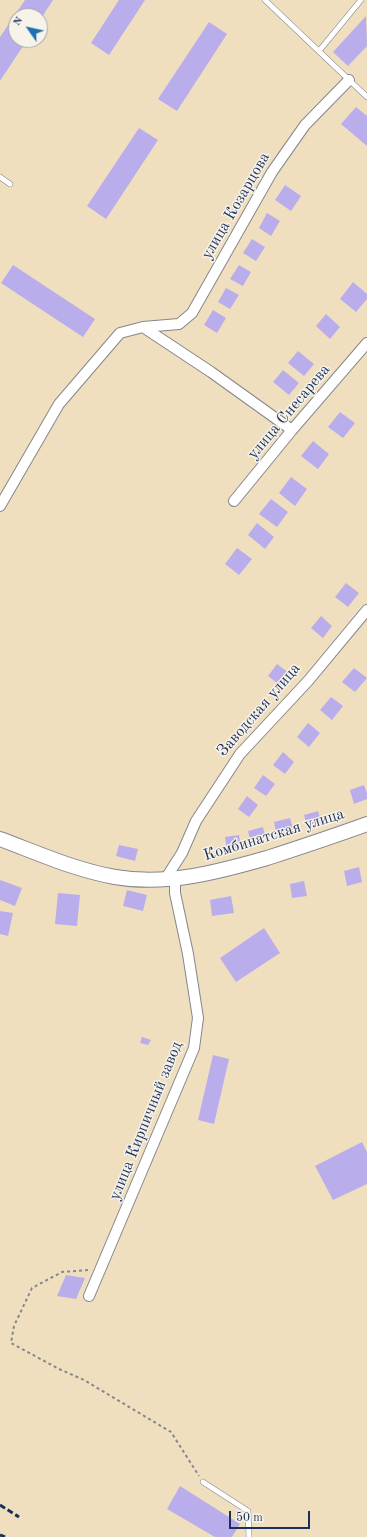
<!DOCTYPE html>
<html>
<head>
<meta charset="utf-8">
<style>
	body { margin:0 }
	#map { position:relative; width:367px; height:1537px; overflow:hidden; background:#efdfbf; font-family:"Old Standard TT",serif }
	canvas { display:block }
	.north { position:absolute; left:8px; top:8px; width:40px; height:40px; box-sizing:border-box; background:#f7f3e8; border:1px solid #9fa5b1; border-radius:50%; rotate:304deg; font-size:11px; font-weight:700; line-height:16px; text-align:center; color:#1b2f5e }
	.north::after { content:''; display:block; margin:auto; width:14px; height:18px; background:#1f6fb2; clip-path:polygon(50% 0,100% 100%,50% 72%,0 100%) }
	.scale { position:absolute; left:229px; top:1511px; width:81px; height:18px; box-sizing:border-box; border:2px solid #1b2f5e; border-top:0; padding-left:5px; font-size:12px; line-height:14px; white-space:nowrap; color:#1b2f5e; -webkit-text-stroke:3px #f7f3e8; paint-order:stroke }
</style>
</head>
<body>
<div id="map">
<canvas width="367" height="1537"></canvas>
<div class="north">N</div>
<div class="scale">50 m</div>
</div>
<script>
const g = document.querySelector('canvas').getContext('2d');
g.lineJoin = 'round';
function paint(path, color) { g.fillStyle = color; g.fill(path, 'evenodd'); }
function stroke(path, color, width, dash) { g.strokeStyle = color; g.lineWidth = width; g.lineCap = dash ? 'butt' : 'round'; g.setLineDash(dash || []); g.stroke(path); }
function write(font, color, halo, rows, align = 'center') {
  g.font = font + ' "Old Standard TT",serif'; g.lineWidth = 3; g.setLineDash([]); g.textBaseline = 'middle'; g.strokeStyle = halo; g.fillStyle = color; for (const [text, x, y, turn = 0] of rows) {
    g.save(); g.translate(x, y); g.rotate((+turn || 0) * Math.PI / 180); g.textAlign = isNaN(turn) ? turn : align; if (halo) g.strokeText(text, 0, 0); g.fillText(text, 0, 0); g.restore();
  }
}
paint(new Path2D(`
	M25,0h28l-13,20v-4h-24v24h11l-27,41v-44z
	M119,0h26l-36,55 -18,-12z
	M366,16l1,30 -19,20 -15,-14z
	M209,22l18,12 -50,77 -19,-12z
	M356,107l11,9v30l-26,-22z
	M139,128l19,12 -52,79 -19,-13z
	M285,185l16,11 -10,15 -16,-11z
	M267,213l13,8 -9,15 -12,-8z
	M252,239l13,8 -9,14 -13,-8z
	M13,265l82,54 -12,18 -82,-54z
	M239,265l12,7 -8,14 -13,-7z
	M353,282l14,12v5l-11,13 -16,-13z
	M226,288l13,7 -9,14 -12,-7z
	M213,310l13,8 -9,15 -13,-8z
	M326,314l14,13 -10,12 -14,-13z
	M298,351l16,13 -10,12 -16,-13z
	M283,370l16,13 -10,12 -16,-13z
	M340,412l15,11 -12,15 -15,-11z
	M313,441l16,13 -11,15 -17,-13z
	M291,477l16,12 -12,17 -16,-13z
	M271,499l17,13 -11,15 -18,-13z
	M257,523l17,14 -9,12 -17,-14z
	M237,548l15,11 -13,16 -14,-11z
	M346,583l13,10 -11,14 -13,-10z
	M321,616l11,10 -9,12 -12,-10z
	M277,664l13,10 -9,12 -13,-10z
	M354,668l13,10 -12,14 -13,-10z
	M331,697l12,9 -11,14 -12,-10z
	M308,723l12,10 -11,14 -12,-10z
	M283,752l11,10 -9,12 -12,-9z
	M263,775l12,9 -9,12 -12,-8z
	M364,785l3,8v6l-13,5 -4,-14z
	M247,796l11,9 -9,12 -11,-8z
	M318,811l4,14 -14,4 -4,-14z
	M290,818l4,14 -17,4 -3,-14z
	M263,827l3,14 -15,3 -3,-13z
	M239,835l2,12 -14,3 -2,-13z
	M119,845l19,4 -3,12 -19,-5z
	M359,867l3,15 -15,4 -3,-15z
	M0,880l22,8 -7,18 -15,-6z
	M304,881l3,15 -15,2 -2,-14z
	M127,890l20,5 -4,16 -20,-5z
	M58,893l22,2 -3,31 -22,-2z
	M231,896l3,17 -22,3 -2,-16z
	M0,911l13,2 -5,23 -8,-2z
	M264,928l16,25 -44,29 -16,-24z
	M142,1037l9,3 -3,5 -8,-2z
	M213,1055l16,4 -15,65 -16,-4z
	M362,1142l5,10v32l-34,16 -18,-34z
	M66,1275l19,3 -9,21 -19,-3z
	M180,1486l60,38 -8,13h-17l-48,-28z`), '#b9adeb');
const lane = new Path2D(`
	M265,0l102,97
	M319,51l42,-51
	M0,177l10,7
	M203,1482l45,29 1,26`);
const street = new Path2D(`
	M143,327l68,45 81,58
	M234,501l58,-71 75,-87
	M0,506l59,-102 61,-71 23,-6 36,-3 13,-11 80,-141 33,-47 44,-45
	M166,878l16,-25 14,-32 44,-67 68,-73 59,-71
	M89,1296l105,-248 4,-30 -10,-64 -13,-61v-14`);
const secondary = new Path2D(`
	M0,839c38,14 75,31 115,38 52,9 103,-5 152,-19 34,-11 67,-22 100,-34`);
stroke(lane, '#85878e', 6);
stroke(street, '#85878e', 12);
stroke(secondary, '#85878e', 16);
stroke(new Path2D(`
	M88,1270l-26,2 -30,16 -18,38 -3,17 48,26 25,11 87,52 28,44`), '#85878e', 2, [3, 3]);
stroke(lane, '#fff', 5);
stroke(street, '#fff', 10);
stroke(secondary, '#fff', 14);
stroke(new Path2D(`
	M0,1505l19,12
	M0,1535l5,2`), '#1b2f5e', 3, [6, 3]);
write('16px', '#1b2f5e', '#f7f3e8', [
	["улица Козарцова",236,206,-60],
	["улица Снесарева",289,412,-50],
	["Заводская улица",259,710,-49],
	["Комбинатская улица",274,835,-17],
	["улица Кирпичный завод",146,1121,-68]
]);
</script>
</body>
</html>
